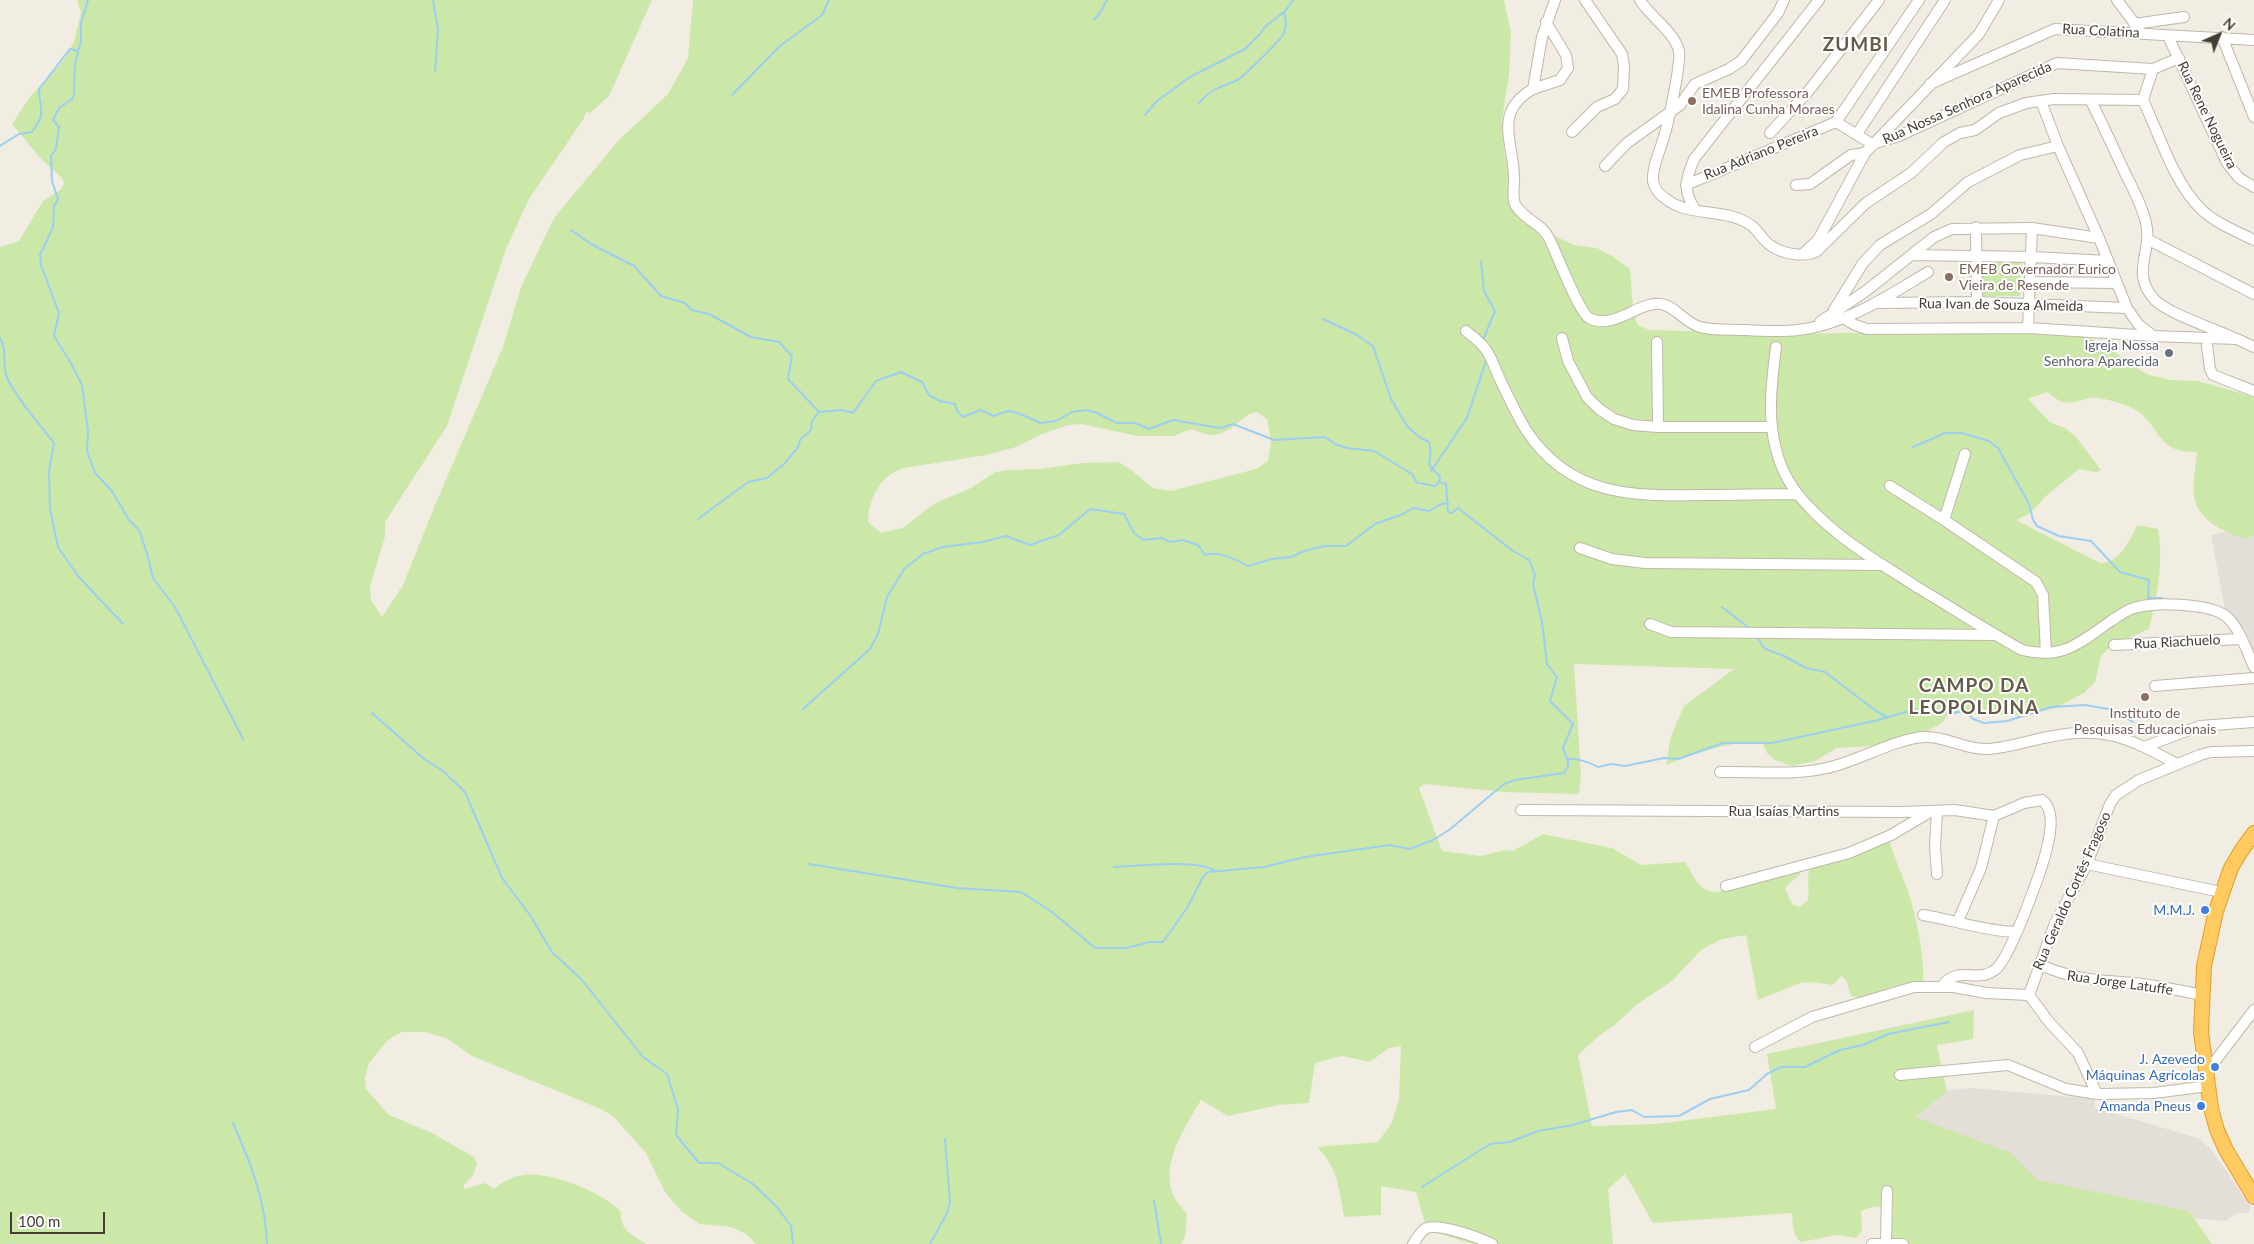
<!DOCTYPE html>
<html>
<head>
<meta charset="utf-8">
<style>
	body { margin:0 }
	#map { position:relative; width:2254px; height:1244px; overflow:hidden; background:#f2ede2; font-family:Lato,sans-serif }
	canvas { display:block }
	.north { position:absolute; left:2194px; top:10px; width:50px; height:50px; -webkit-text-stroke:4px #fff; paint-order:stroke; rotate:44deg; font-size:14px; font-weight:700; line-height:20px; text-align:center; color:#433d33 }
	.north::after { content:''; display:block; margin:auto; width:18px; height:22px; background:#433d33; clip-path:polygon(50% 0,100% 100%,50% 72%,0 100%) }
	.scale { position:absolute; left:10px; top:1212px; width:95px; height:22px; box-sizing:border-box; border:2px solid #433d33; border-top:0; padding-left:6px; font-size:15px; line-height:18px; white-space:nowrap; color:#433d33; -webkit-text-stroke:4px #fff; paint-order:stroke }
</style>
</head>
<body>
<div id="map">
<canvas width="2254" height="1244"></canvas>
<div class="north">N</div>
<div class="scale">100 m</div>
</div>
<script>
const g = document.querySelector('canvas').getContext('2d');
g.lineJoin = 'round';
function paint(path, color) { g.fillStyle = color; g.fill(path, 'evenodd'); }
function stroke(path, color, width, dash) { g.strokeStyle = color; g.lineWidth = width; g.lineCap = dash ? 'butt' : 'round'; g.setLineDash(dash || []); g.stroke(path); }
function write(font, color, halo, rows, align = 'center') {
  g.font = font + ' Lato,sans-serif'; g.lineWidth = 4; g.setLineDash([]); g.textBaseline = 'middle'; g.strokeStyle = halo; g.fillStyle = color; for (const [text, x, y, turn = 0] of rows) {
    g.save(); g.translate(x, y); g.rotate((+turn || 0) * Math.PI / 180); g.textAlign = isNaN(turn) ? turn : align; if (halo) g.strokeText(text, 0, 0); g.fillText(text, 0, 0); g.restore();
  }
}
paint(new Path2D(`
	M2254,525v137l-29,-53 -14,-74z
	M1971,1088l124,11v9l103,30 14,12 38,56 -1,7h-12l-12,8 -333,-29 10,-97z`), '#e3ded7');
paint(new Path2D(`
	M77,0h575l-43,96 -19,17 -4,-1 -2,6 -55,81 -23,50 -59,177 -62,96v14l-15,51 1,13 11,17 21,-32 32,-80 68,-158 18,-60 33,-69 65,-78 49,-46 20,-36 5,-58h811l7,33 -2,41 -7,46 2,31 6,25 2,29 40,30 22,10 23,3 15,8 18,13 3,40 4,15 12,6 151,4 179,-4 101,4 26,11 27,21 16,9 21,5 28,1 56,16v138l-8,4c-20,-6 -46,-17 -51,-39 -4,-15 1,-33 2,-48 -43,1 -35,-27 -63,-43 -8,-5 -35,-13 -44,-11 -9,2 -17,6 -27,4 -5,-1 -11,-7 -16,-10l-19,7 22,23 15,6 11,9 25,33 -5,2 -17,-3 -33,27 -15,17 -15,7 84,43c19,1 31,-24 37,-38l21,4c6,33 -1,68 -9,100l-38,17 -10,10 -6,26 -11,11 -28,15 -33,8 -64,-3 -12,3 -5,7 -17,9 -54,14 -34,2 -22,13 -23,5 -17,-6 -8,-7 -5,-11c-34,-1 -65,11 -96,23l5,-29 13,-30 50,-37 -160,-5 7,111 -2,19 -76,-2 -79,-8 -5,4 23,63 39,5 24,-6 8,1 30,-17 69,14 29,17 44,-3c9,14 14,30 32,30l80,-23 4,4 -16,15 7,16 7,3 9,-7c2,-11 -2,-22 2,-32l79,-28c5,17 12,32 18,48 9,26 18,69 16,96l-29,2 -34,12 -9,-2 -5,-16 -5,-4 -8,9 -21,-3 -12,1 -42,17 -12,-65 -24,4 -20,10 -30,32 -36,24 -20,19 -16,11 -22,20 14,71 64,-2 120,-15 -9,-55 207,-44 -1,29 -36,6 10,47 -32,25 96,36 26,27 152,31 23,33h-322l3,-38 -21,1 -11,4 1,20 -6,7 -19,-3 -36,7c-9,-6 -8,-19 -9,-29l-139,10 -28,-49 -17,15 5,55h-140l-46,-14 -11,-38 -35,-6v29l-37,2c-5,-30 -6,-48 -27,-70l61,-5 13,-18 8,-24 2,-54 -12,2 -19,14 -28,-6 -27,7 -6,40 -30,2 -51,11 -27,-16c-15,26 -39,60 -29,92 2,8 11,16 15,23l-2,21 -4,8h-425l-10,-10 -15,-7 -32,-3 -18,-13 -16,-19 -19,-39 -32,-36 -13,-8 -129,-53 -26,-18 -21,-6h-23l-14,8 -19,23 -4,15 1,11 23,26 43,18 42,24 3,7 -4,11 -9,10v4l21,-6 9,6c9,-8 19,-13 31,-14 24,-4 80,18 96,37 -1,19 11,22 25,32h-646v-997l19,-6 24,-40 17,-11 4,-6 -2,-6 -22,-20 -28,-34 17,-26 34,-37 11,-19 7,-30zM1257,412l10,7 4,22 -3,20 -12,8 -85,22 -18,-3 -23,-19 -12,-7 -36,1 -42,6 -32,1 -13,2 -24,16 -31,13 -12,7 -25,20 -22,5 -13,-11c1,-24 12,-47 36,-54l82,-13 30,-8 26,-13 26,-9 13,-1 57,12h36l17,-7 18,6 10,-1 11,-5 19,-15z
	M1983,258l39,2 -2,36h-38z`), '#cbe8a9');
stroke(new Path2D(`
	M88,0l-7,23v18l-6,22 -1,31 -2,5 -13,9 -6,12 6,7 -3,22 -5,7 1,25 6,18 -4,7 -1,21 -13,28 1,10 18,48 -5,23 18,29 10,20 6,46 -1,20 8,22 17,18 17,29 10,10 8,23 6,25 22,29 68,132
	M433,0l5,29 -3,43
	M1094,20l6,-7 7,-13
	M732,95l48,-49 42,-31 7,-15
	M1199,103c15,-17 23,-15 40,-24 6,-4 40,-38 44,-44 4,-7 3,-16 1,-23
	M1145,115l12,-14 33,-24 55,-28 14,-14 7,-9 19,-15 8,-11
	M0,146l19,-12 13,-2c16,-22 7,-22 7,-43l31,-40 8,2
	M571,230l20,14 43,22 27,30 24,7 7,7 17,4 42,23 28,5 13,14 -4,23 31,33 23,-2 11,3 23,-32 25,-9 21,10 7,13 11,6 15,3 2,7 6,6 18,-7 12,6 15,-5 7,1 26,11 15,-2 16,-9 15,-2 10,3 20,10h18l14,6 24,-9 47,8 13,-4 41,16 51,-3 10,7 12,4 27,3 38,23 5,9c7,0 14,3 19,3l3,-4
	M1481,261l3,30 11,20 -12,29
	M1323,319l34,16 16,11 18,53 16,27 12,11 10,5c6,22 -9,18 11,34l-1,6
	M0,338c8,12 1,29 8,42 12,23 30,42 46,63l-5,28 1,38 8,38 20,29 45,48
	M1913,447l32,-14h17l27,8 9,7 31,56 4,16 4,6 22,10 32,5 29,31 29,8 -1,18h14
	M1431,471l36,-53 20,-60
	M698,519l50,-37 19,-4 18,-15 13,-16 2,-7 11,-10 1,-9 7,-9
	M1722,607l27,21
	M1756,636l9,13 19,7 22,12 19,4 51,39 11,6
	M803,709l67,-60 8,-15 9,-37 17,-28 19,-15 19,-7 41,-5 23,-6 24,9 29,-10 31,-26 34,5 10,19 9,7 19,-2 8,4 13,-2 15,5 7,10c14,-5 31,5 43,11l24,-7 19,-2 13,-6 21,-5h21l29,-22 28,-10 10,-6 16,3 12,-7 7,-1
	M372,713l52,46 19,12 22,21 37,86 28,37 22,37 30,28 61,77 24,17 11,35 -2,26 23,28h19l35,21 24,23 14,19 2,18
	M1569,759c8,-1 22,4 29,8l13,-3 14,2 39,-8 14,1 45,-16h49l102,-22 39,-11 41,3 11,-2 8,8 11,4 23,-2 44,-14 34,-2 29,5 19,12
	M809,864l148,24 64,4 31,20 43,36h32l22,-6h14l24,-34 16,-31 5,-5 56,-5 41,-10 85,-12 20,4 23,-9 16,-10 55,-46 11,-4 49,-7c9,-11 1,-15 -1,-25l10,-24 -23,-23 7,-24 -10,-13 -5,-42 -9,-38 2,-9 -6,-15 -16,-9 -55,-43 -6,5 -4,-1 -2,-28 -7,-2
	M1114,867c20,-1 87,-8 101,4
	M233,1123c17,39 33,78 34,121
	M1422,1187l68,-43 20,-2 28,-11 35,-6 43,-13 16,-2 12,7 35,-1 31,-17 39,-9 18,-16 14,-7h24l35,-17 23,-5 25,-11 61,-12
	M1154,1200l7,44
	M930,1244l17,-31 3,-11 -5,-63`), '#9bcef2', 2);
const minor = new Path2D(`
	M1555,0l-13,37 -9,52c-40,23 -20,52 -19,87 1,9 -3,22 2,30 9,14 27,18 34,34 7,15 29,72 39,78 24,13 50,-17 72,-14 14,2 24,19 39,23 14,4 31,2 45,3 18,1 36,2 53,0 47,-5 90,-34 130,-58
	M1640,0c10,17 34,31 39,51 2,13 -11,74 -16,89 -4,13 -11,28 -10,41 1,7 7,14 13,18 24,19 61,8 86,27 7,6 11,14 18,19 12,9 34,13 47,6l49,-48 45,-30 33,-31 16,-9 15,-3 24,-17 27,-10 28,-4 89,1
	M2117,0l22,29
	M2134,24l50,-7
	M2168,36l59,127 12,15 15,9
	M2222,37l32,80
	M1930,84l125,-55 199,11
	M1533,89l27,-9 8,-12 -2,-13 -20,-33
	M2143,100c16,34 31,83 58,109 14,14 35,22 53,31
	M2143,100l10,-31
	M2041,101l17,45 41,92 28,70 11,16 15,12
	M2091,101c12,24 23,48 34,72 8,16 17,32 21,50 7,28 -16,49 8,76 12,14 59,29 78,38
	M1836,122l83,-122
	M1836,122l36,22
	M1572,132l25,-25 18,-8 8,-10 1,-23 -2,-12 -37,-54
	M1770,133l37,-40 72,-93
	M1857,134l88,-134
	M1872,144l27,-8 158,-73 96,6 26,-11
	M1605,166l22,-23 53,-38 15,-21 34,-15 12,-8 37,-48 6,-13
	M1686,185l150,-63
	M1796,185l14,-1 41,-29 14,-2 114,-119 20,-34
	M1695,210c-12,-20 -10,-29 -1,-51l125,-159
	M1976,227l1,75
	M2147,239l107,55
	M1804,253l14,-13 47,-87
	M1911,255l121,2 76,4
	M2031,282l85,1
	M1878,303l99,-1 150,6
	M1834,310l29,-47 17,-18 51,-31 37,-32 52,-27 38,-9
	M1843,318l12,7 12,4 161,-1 125,8 84,3 17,8
	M1820,322l46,-31 68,-54 18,-8 80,-1 67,10
	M2028,328l4,-100
	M1466,331c6,5 12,9 17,15 7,7 10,17 14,27 9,19 18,39 29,57 44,67 106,66 176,65 32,0 64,-1 95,-1
	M1562,338l6,23 19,36 12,12 15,10 19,6 25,2h114
	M1657,342l1,85
	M2207,346l3,23 3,6 41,16
	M1776,347c-4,32 -9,70 0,102 5,22 18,43 34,59 30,32 70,55 107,79 35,21 69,43 105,63 41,10 57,-7 89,-29 6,-4 13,-9 20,-12 19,-8 80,-6 96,8 13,12 20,35 27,50
	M1890,486l54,34 92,62 7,13 3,58
	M1944,520l21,-66
	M1580,548l32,11 33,4 238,2
	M1650,624l21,8 322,3
	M2114,645l126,-6
	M2155,686l99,-8
	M2144,747l56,-21 54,-4
	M1720,772c35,-1 73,4 107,-4 29,-6 69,-30 98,-31 21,-1 41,13 63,12 19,-1 40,-8 60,-12 55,-12 81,1 129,27
	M1521,810l380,2 54,-2 39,6 30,-13 18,-3c12,9 9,30 6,43 -4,22 -37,113 -52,126 -19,16 -36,-6 -55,18
	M1937,811l-2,36 2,27
	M2087,864l134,28
	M1726,886l123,-33 42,-18 39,-23
	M1923,915c31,5 61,16 93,17
	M1958,921l23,-53 13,-52
	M2039,964c36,17 64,16 103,20 20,3 41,7 61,11
	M1755,1047l57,-30 102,-30h40l32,6 43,2
	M2206,1073l48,-63
	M1900,1075l108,-10 58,24 31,5 57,-1 54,-7
	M2097,1094l-19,-41 -29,-31 -20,-27 26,-72 32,-59 23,-60 6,-9 23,-15 61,-25 11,-3 43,-1
	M1413,1244c4,-5 7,-12 12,-15 12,-7 55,9 67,15
	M1872,1244h31
	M1886,1244l1,-53`);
const highway = new Path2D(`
	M2254,833l-13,18 -10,17 -15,43 -12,55 -3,66 10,76 6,22 9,20 28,47`);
stroke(minor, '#c0b8a8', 12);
stroke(highway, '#e19f2c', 16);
stroke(minor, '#fff', 10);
stroke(highway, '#ffca60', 14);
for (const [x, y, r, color] of [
	[1692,101,5,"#8d6e63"],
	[1949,277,5,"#8d6e63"],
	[2169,353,5,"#6b7280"],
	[2145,697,5,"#8d6e63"],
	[2205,910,5,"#3f7fe0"],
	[2215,1067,5,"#3f7fe0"],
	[2201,1106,5,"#3f7fe0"]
]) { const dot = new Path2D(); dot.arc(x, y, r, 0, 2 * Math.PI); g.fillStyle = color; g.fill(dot); stroke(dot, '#fff', 2); }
write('14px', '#433d33', '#fff', [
	["Rua Colatina",2101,31,3],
	["Rua Nossa Senhora Aparecida",1967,103,-24],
	["Rua Rene Nogueira",2207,115,64],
	["Rua Adriano Pereira",1761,153,-22],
	["Rua Ivan de Souza Almeida",2001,305,1],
	["Rua Riachuelo",2177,642,-3],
	["Rua Isaías Martins",1784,811],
	["Rua Geraldo Cortês Fragoso",2072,891,-66],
	["Rua Jorge Latuffe",2120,983,8]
]);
write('14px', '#785e54', '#fff', [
	["EMEB Professora",1702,93],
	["Idalina Cunha Moraes",1702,109],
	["EMEB Governador Eurico",1959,269],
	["Vieira de Resende",1959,285],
	["Instituto de",2145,713,"center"],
	["Pesquisas Educacionais",2145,729,"center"]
], 'left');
write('14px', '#5b616d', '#fff', [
	["Igreja Nossa",2159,345],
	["Senhora Aparecida",2159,361]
], 'right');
write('14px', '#366cbe', '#fff', [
	["M.M.J.",2195,910],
	["J. Azevedo",2205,1059],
	["Máquinas Agrícolas",2205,1075],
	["Amanda Pneus",2191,1106]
], 'right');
g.letterSpacing = '1px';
write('bold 19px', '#665b49', '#fff', [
	["ZUMBI",1856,45],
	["CAMPO DA",1974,686],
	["LEOPOLDINA",1974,708]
]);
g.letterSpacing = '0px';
</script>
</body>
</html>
